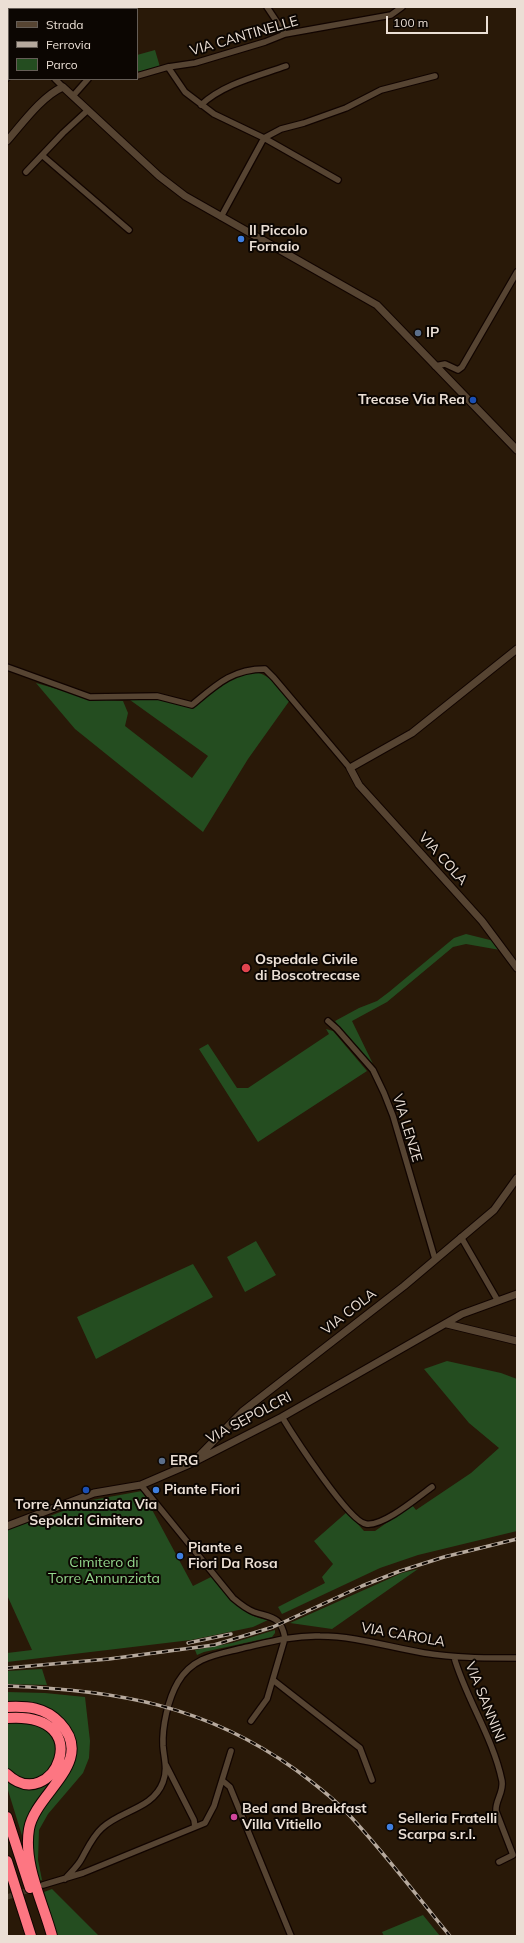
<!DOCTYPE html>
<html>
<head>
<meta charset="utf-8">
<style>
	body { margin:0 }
	#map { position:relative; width:524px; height:1943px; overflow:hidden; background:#291908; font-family:Mulish,sans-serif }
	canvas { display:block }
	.frame { position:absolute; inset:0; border:8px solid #ebdfd5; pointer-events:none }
	.legend { position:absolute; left:8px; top:8px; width:130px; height:72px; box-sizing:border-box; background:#0c0602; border:1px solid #655d56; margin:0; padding:5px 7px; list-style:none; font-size:12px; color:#ebdfd5 }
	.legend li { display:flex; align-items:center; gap:8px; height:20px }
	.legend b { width:20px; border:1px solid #655d56 }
	.scale { position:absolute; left:386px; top:16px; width:102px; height:18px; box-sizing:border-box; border:2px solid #ebdfd5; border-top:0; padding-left:5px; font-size:12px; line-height:14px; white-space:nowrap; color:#ebdfd5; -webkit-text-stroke:3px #0c0602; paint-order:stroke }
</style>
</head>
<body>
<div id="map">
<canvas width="524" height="1943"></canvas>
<div class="frame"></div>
<ul class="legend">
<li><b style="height:5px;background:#564432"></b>Strada</li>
<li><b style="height:5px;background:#b6a99d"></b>Ferrovia</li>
<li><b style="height:11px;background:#244d20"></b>Parco</li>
</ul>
<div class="scale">100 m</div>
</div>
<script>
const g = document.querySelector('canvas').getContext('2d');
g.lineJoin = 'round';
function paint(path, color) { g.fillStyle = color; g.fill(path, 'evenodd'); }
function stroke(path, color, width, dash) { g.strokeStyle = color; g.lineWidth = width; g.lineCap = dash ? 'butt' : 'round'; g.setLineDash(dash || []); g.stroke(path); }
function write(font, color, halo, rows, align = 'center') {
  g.font = font + ' Mulish,sans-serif'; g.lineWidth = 4; g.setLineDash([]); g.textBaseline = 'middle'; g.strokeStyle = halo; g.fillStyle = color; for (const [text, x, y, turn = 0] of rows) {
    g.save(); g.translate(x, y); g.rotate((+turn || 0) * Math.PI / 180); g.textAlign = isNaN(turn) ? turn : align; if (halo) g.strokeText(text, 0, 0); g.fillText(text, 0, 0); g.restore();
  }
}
paint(new Path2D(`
	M155,50l5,17 -23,5v-17z
	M254,672c16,2 25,16 36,28l-42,59 -45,73 -128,-103 -39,-46 56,16 31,2 5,12 -3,13 67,52 16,-22 -78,-56 26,-2 36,9 36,-27z
	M466,934l28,7 6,9 -34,-6 -13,3 -66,55 -35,19 21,43 -14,-13 -24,-30 24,-13 18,-7 12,-9 65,-54z
	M326,1029l7,2 34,40 -109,71 -59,-93 9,-5 29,44h11l81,-54z
	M256,1241l20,34 -31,17 -18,-35z
	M193,1264l20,33 -117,62 -19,-42z
	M447,1361l54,12 16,6v152l-99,24 -38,13 -98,46 -4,-7 47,-24 -3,-6 11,-13 -19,-23 33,-29 17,19h11l37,-26 4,5 55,-37 28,-25 -30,-25 -45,-54z
	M142,1491l51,95 18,-9c16,18 32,40 57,43l-15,7 -62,13 -184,22v-9l25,-3 -25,-55v-66l20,-7 2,2 63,-24z
	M418,1569l-86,60 -42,-6 112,-50z
	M275,1630v3l-3,4 -68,15 -7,3 -2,-5 37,-7z
	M42,1669l5,16 -40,-1v-13z
	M7,1692l38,1 40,4 5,44 -1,17 -6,15 -35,41 -9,16 -1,30 4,20 -3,1c-4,-16 -10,-35 -6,-51 6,-22 22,-35 34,-53 6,-10 5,-19 6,-30 0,-41 -34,-42 -66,-44z
	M25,1710l23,7 17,19 3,15 -7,22 -28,32 -5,14 -4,23 -17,-55v-7l12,6 37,-11 1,-46c-14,-15 -30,-16 -50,-15v-3z
	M7,1721l29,2 19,15 3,16 -7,16 -15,10 -17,-3 -12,-9z
	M52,1889l47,47h-42l-13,-44z
	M423,1915l17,21h-56l-2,-4z`), '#244d20');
stroke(new Path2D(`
	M7,1897l25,-8`), '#463727', 5.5, [5.5, 3]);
const minor = new Path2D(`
	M267,7l18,27
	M7,17h2
	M7,37l2,1
	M168,67l17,25 29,22 50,24 -43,79
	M137,76l31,-9 27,-4 70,-21 20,-8 106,-19 11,-8
	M7,78l2,-2
	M55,79l8,8
	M73,96l15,-17
	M201,105c22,-21 57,-29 85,-39
	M264,138l17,-9 23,-6 42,-15 35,-18 54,-14
	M264,138l74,42
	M43,156l86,74
	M26,172l37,-39 25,-23
	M435,366l10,-2 13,6 4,-3 55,-95
	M7,667l83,30 67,-1 35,9c24,-20 40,-36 73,-36l9,9 76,90
	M328,1021l9,8 36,41 11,23 9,23 42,143
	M461,1237l37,64
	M282,1417c11,18 67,105 84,107 17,3 52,-27 66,-37
	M141,1485l92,113c7,6 13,11 21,14 18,6 27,4 31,26l-18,61 -16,22
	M454,1657c12,42 39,80 48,124 2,11 -7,20 -6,30l17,44 -14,7
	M273,1680l87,68 12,32
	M166,1765l28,55 1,7
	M223,1781l7,6 61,149
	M65,1879c6,-7 13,-13 17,-21 6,-11 11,-22 20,-30 19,-18 51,-19 61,-46 5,-13 1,-23 0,-36 -1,-19 5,-47 15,-64 14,-24 36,-27 61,-33 27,-6 53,-14 81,-13 35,0 69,11 104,17 31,5 62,5 93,5
	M43,1885l40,-12 122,-50 9,-17 17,-55`);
const tertiary = new Path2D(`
	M7,141c15,-17 35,-45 56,-54l96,89 26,20 192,109 140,145
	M517,649l-105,84 -62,35 9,17 123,136 35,47
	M447,1324l70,17
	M197,1458l46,-47 161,-125 90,-76 23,-32
	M7,1526l87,-33 47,-8 51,-22 90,-46 180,-103 55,-20`);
const motorway = new Path2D(`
	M7,1707c20,-1 38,0 53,16 37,39 -25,70 -31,106 -6,36 14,73 23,107
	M7,1718c94,-7 45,99 0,56
	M7,1817l23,71
	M7,1861l24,75`);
stroke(minor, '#110400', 8);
stroke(tertiary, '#110400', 9);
stroke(motorway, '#110400', 12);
stroke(minor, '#564432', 5.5);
stroke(tertiary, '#564432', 7);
stroke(motorway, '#fd7682', 10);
const rail = new Path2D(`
	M188,1643l43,-9
	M7,1668l102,-9 105,-14 59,-18 89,-41 38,-15 44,-14 73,-18
	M7,1686c109,4 198,19 289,84 19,14 39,29 55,47 35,38 66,79 99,119`);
stroke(rail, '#b6a99d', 3.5);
stroke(rail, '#0c0602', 2, [6]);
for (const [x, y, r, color] of [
	[241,239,4,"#3f7fe0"],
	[418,333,4,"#5c6f8a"],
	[473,400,4,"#1a4fb4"],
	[246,968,5,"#e0444e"],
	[162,1461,4,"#5c6f8a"],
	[86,1490,4,"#1a4fb4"],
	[156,1490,4,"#3f7fe0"],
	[180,1556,4,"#3f7fe0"],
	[234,1817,4,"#d1479c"],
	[390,1827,4,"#3f7fe0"]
]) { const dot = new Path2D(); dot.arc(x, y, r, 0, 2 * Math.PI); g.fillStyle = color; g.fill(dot); stroke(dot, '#0c0602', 1.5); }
write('14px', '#ebdfd5', '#0c0602', [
	["VIA CANTINELLE",244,36,-16],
	["VIA COLA",443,859,48],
	["VIA LENZE",407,1128,73],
	["VIA COLA",349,1312,-38],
	["VIA SEPOLCRI",249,1418,-28],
	["VIA CAROLA",403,1635,10],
	["VIA SANNINI",485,1702,68]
]);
write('bold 14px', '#ebdfd5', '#0c0602', [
	["Il Piccolo",249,231],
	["Fornaio",249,247],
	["IP",426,333],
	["Trecase Via Rea",465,400,"right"],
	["Ospedale Civile",255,960],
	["di Boscotrecase",255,976],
	["ERG",170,1461],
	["Piante Fiori",164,1490],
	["Torre Annunziata Via",86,1505,"center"],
	["Sepolcri Cimitero",86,1521,"center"],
	["Piante e",188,1548],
	["Fiori Da Rosa",188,1564],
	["Bed and Breakfast",242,1809],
	["Villa Vitiello",242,1825],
	["Selleria Fratelli",398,1819],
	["Scarpa s.r.l.",398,1835]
], 'left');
write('14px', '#95d98e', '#0c0602', [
	["Cimitero di",104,1563],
	["Torre Annunziata",104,1579]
]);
</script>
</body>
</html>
